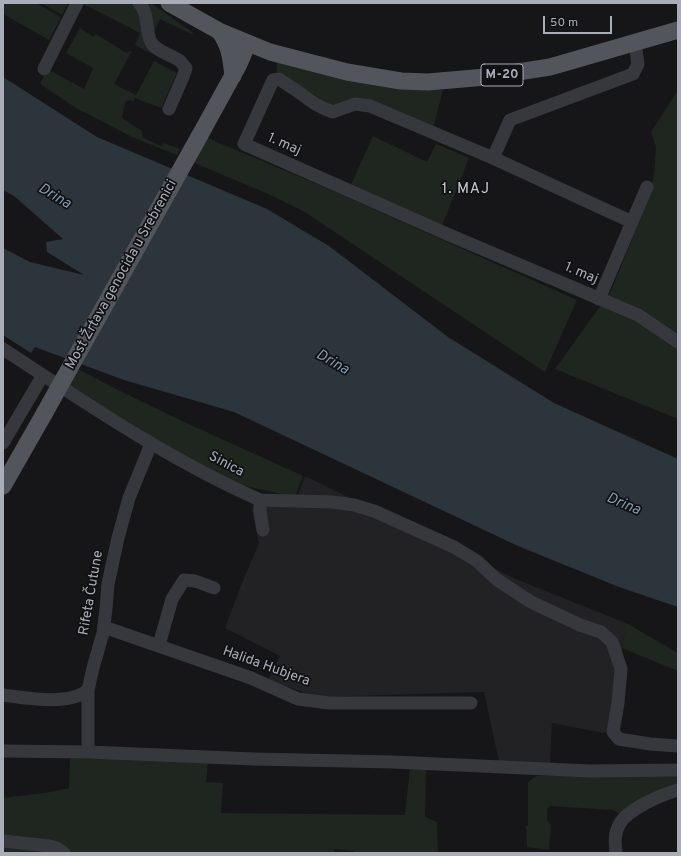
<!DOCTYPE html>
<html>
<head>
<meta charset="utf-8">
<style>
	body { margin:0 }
	#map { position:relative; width:681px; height:856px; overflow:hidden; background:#161618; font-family:Overpass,sans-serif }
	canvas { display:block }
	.frame { position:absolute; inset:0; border:4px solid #a8adb8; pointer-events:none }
	.scale { position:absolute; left:543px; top:16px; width:69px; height:18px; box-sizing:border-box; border:2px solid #a8adb8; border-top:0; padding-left:5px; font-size:12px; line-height:14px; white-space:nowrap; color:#a8adb8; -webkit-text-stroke:3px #111113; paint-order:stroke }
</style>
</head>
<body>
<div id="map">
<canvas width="681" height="856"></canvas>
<div class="frame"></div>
<div class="scale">50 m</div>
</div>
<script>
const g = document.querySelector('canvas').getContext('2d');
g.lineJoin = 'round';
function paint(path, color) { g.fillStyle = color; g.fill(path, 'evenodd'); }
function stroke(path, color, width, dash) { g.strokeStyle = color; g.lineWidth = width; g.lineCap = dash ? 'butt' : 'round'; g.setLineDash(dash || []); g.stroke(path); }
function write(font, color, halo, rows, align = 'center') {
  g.font = font + ' Overpass,sans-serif'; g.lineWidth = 3.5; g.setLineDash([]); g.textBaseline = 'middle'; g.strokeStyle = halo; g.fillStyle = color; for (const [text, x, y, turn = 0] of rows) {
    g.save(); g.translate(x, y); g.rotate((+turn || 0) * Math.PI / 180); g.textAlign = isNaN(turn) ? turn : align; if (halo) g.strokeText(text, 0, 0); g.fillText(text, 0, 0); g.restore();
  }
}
paint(new Path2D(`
	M305,476l213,104 108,43 -16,108 -6,2 -52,-10 -2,40 -51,-1 -15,-70 -166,5 -50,-17 12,-24 -55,-28 15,-40 19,-45 -7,-33 6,-17 39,5z`), '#222225');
paint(new Path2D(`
	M3,3h33l25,14 -12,23 -46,-26z
	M41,3h27l-6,12z
	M81,3h50l8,4 12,43v3l-16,-8 5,-12z
	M143,3h8l41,29 1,3 -33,-16 -9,20z
	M80,28l13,9 3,-3 29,18 7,-1 -18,33 22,11 18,-34 23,12 -16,35 -26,-10 -1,3 -5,-1 -4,2 -3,16 20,13v6l19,9 3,-3 16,6 -3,6 -45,-18 -56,-29 -36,-24 7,-15 37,20 9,-21 -27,-15z
	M277,61l133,28 33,1 -10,39 -65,-28 -35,6 -9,-1 -39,-27 -8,-8z
	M678,90v329l-123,-50 56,-78 33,-81 10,-35 2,-28 -5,-15z
	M373,136l54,26 9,-18 33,14 -28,70 -92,-39z
	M205,137l119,50 253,113 -32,72 -242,-161 -37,-18 -74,-31z
	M76,368c74,40 151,73 227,108l-8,21 -67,-15 -162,-97z
	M626,623l52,30v18l-56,-23z
	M70,758l138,3 -2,21 17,1 -2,30 184,2 5,-47 16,1 -1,48 12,5 1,31h-84v-2l-20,-2v4h-331v-55l48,-6 18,-4z
	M678,774v20l-51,24 -14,-8 -63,-4 -3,3v11l4,5 -2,25 -22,-3 -1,-21h2v-44l8,-6z`), '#1e261f');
paint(new Path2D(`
	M3,77l94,60 170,72 62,37 119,91 106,66 124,56v148l-59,-20 -101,-41 -284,-134 -110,-32 -89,-33 -4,6 -28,-18v-87l27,14 54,13 -37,-23 -1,-10 17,-3 -49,-43 -11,-6z`), '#2c353c');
stroke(new Path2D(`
	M139,3c10,9 6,27 12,39 5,10 20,12 29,19 2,2 4,5 6,7l-3,9 -14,32
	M44,69l33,-66
	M493,158l17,-38 123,-46 5,-10 -3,-21
	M632,222l-139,-64 -123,-52 -15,-2 -22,8c-15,-5 -21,-10 -33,-19 -7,-5 -14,-9 -21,-14l-6,1 -29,64 203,90 191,81 40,27
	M599,299l48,-112
	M3,349c83,54 166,111 257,151v11l3,19
	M3,443l40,-68
	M260,500l72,2 22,3 20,6 80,36 23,14 19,18 35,23 49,23 21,7 11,10 9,27 -3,34 -5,29 6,7 31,5 28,2
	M104,627l147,51 47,21 31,4h142
	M159,645l13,-46 12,-19 11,1 19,7
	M3,695c23,3 66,11 85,-5
	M3,751l85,1 166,7 139,3 197,9 88,-1
	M88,752v-62l5,-22 10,-35 3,-24 2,-25 10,-46 11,-40 22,-54
	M3,841l46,5 8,2 7,5
	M616,853c-1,-10 -2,-19 3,-28 8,-16 42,-30 59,-35`), '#37383d', 13);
stroke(new Path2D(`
	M169,3l50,28 51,21 77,20 54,9 27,1 58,-5 64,-10 128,-37
	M219,31c11,14 12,28 14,45
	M200,135l38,-69 10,-23
	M3,486l41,-72`), '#53555c', 17);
stroke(new Path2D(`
	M44,414l156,-279`), '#53555c', 17);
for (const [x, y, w] of [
	[502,75,42]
]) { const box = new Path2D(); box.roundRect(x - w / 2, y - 11, w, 22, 3); g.fillStyle = '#111113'; g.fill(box); stroke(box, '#a8adb8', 1); }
write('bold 13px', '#a8adb8', null, [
	["M-20",502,75]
]);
write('14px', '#a8adb8', '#111113', [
	["1. maj",284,145,24],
	["1. maj",581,274,23],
	["Most Žrtava genocida u Srebrenici",122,275,-61],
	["Sinica",226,465,28],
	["Rifeta Čutune",92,593,-80],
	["Halida Hubjera",266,667,20]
]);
g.letterSpacing = '1px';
write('15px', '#c9ccd4', '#111113', [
	["1. MAJ",466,190]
]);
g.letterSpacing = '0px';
write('italic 15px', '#7f9bb3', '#111113', [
	["Drina",54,197,31],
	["Drina",332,363,30],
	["Drina",623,505,23]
]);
</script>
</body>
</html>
